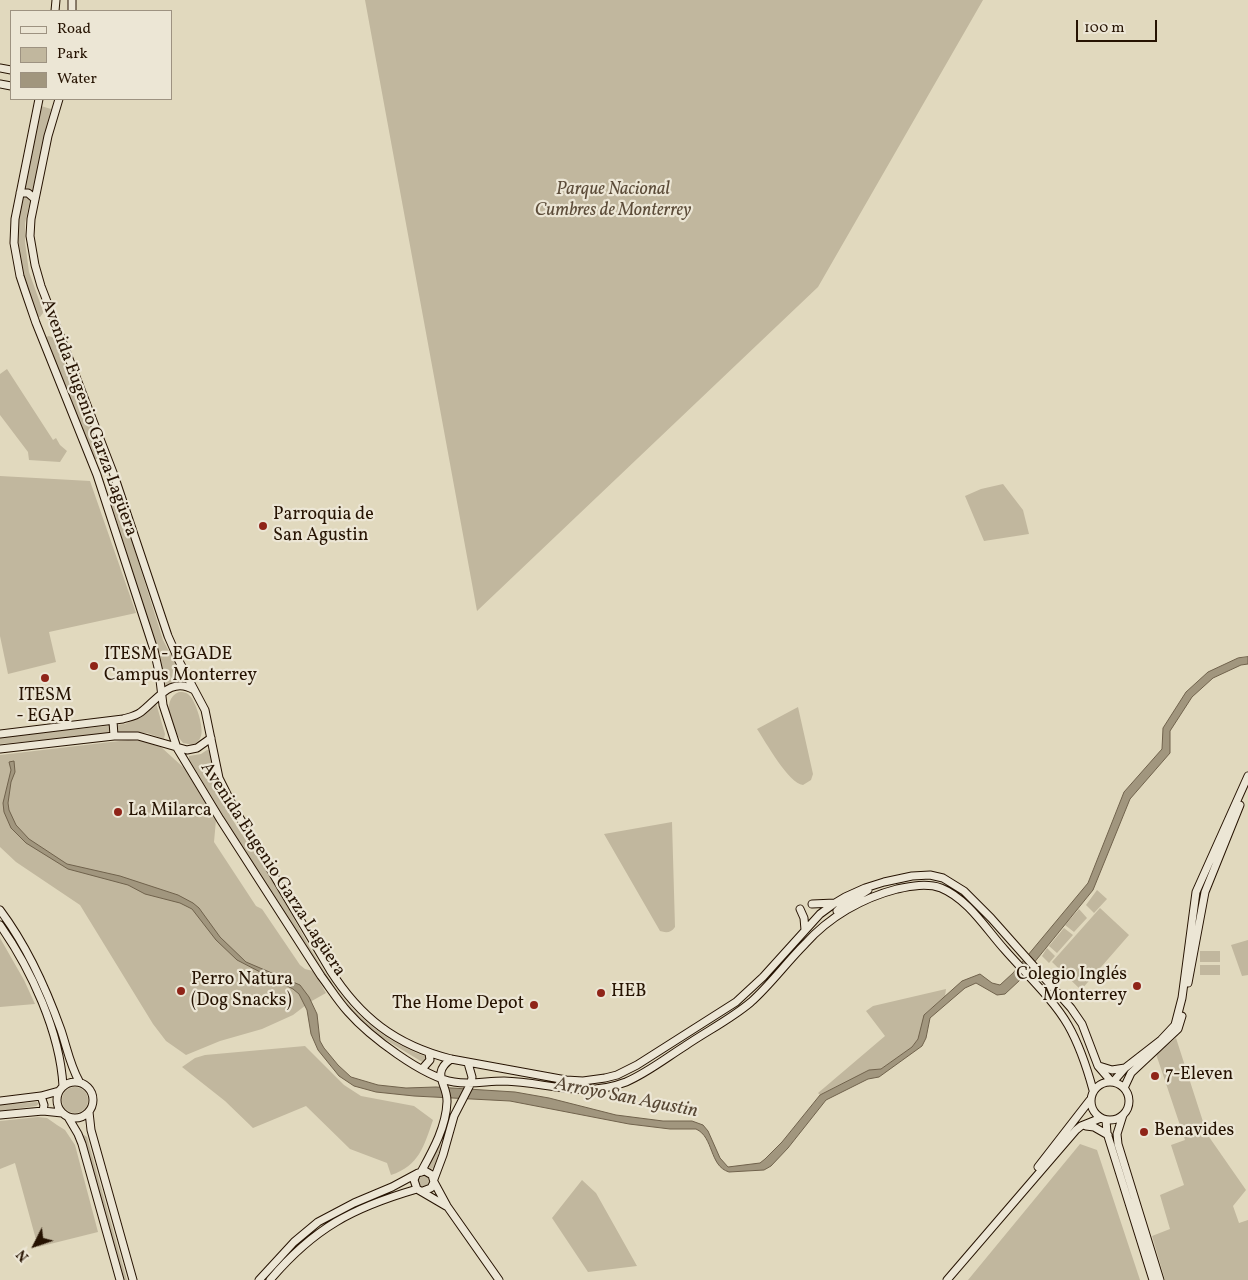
<!DOCTYPE html>
<html>
<head>
<meta charset="utf-8">
<style>
	body { margin:0 }
	#map { position:relative; width:1248px; height:1280px; overflow:hidden; background:#e1d9be; font-family:Vollkorn,serif }
	canvas { display:block }
	.legend { position:absolute; left:10px; top:10px; width:162px; height:90px; box-sizing:border-box; background:#ece6d5; border:1px solid #9d9281; margin:0; padding:6px 9px; list-style:none; font-size:15px; color:#261302 }
	.legend li { display:flex; align-items:center; gap:10px; height:25px }
	.legend b { width:25px; border:1px solid #9d9281 }
	.north { position:absolute; left:10px; top:1220px; width:50px; height:50px; -webkit-text-stroke:4px #ece6d5; paint-order:stroke; rotate:229deg; font-size:14px; font-weight:700; line-height:20px; text-align:center; color:#261302 }
	.north::after { content:''; display:block; margin:auto; width:18px; height:22px; background:#261302; clip-path:polygon(50% 0,100% 100%,50% 72%,0 100%) }
	.scale { position:absolute; left:1076px; top:20px; width:81px; height:22px; box-sizing:border-box; border:2px solid #261302; border-top:0; padding-left:6px; font-size:15px; line-height:18px; white-space:nowrap; color:#261302; -webkit-text-stroke:4px #ece6d5; paint-order:stroke }
</style>
</head>
<body>
<div id="map">
<canvas width="1248" height="1280"></canvas>
<ul class="legend">
<li><b style="height:6px;background:#ece6d5"></b>Road</li>
<li><b style="height:14px;background:#c1b79e"></b>Park</li>
<li><b style="height:14px;background:#a1967e"></b>Water</li>
</ul>
<div class="north">N</div>
<div class="scale">100 m</div>
</div>
<script>
const g = document.querySelector('canvas').getContext('2d');
g.lineJoin = 'round';
function paint(path, color) { g.fillStyle = color; g.fill(path, 'evenodd'); }
function stroke(path, color, width, dash) { g.strokeStyle = color; g.lineWidth = width; g.lineCap = dash ? 'butt' : 'round'; g.setLineDash(dash || []); g.stroke(path); }
function write(font, color, halo, rows, align = 'center') {
  g.font = font + ' Vollkorn,serif'; g.lineWidth = 4.5; g.setLineDash([]); g.textBaseline = 'middle'; g.strokeStyle = halo; g.fillStyle = color; for (const [text, x, y, turn = 0] of rows) {
    g.save(); g.translate(x, y); g.rotate((+turn || 0) * Math.PI / 180); g.textAlign = isNaN(turn) ? turn : align; if (halo) g.strokeText(text, 0, 0); g.fillText(text, 0, 0); g.restore();
  }
}
paint(new Path2D(`
	M365,0h618l-165,287 -341,324z
	M41,106l10,3 -26,114v19l4,30 14,39v2l-3,4h-3l-15,-42 -5,-33v-20z
	M49,336l5,2 48,117 -2,4h-5l-2,-4 -47,-114v-4z
	M7,369l46,71 3,-2 4,7 7,6 -7,11 -31,-2 -1,-8 -28,-37v-41z
	M0,476l90,5 46,132 -87,19 7,30 -48,12 -8,-38z
	M1003,484l20,26 6,24 -45,7 -19,-45 16,-7z
	M113,491l4,3 46,146 20,38v2l-7,1 -12,6 -3,-24 -52,-167 1,-4z
	M179,692c4,0 8,0 11,4 6,6 14,32 11,40 -1,4 -4,6 -8,9l-10,-2c-10,-12 -24,-43 -4,-51z
	M156,703l9,31 -1,5 -17,-6 -20,-1 -127,12v-6l11,-2 114,-12c13,-5 21,-11 31,-21z
	M798,707l15,67 -2,6 -8,5c-14,-1 -38,-44 -46,-56z
	M128,740l15,1 18,6 23,21 32,52 -2,22 42,64 6,3 38,56 5,4 8,2 13,22 -16,9 -17,13 -31,14 -42,12 -34,14 -20,-14 -13,-17 -73,-119 -64,-43 -16,-15v-92z
	M207,750h2c3,12 3,26 7,37 12,31 34,57 51,85 29,45 54,107 93,144 19,18 42,32 67,41l-3,6 -48,-29 -11,-9 -23,-24 -95,-146 -58,-96v-3l12,-2z
	M672,822l3,105c-4,6 -9,6 -15,4l-56,-97z
	M1097,890l10,9 -13,14 -8,-8z
	M1100,908l29,27 -48,55 -29,-28z
	M1079,909l8,9 -13,14 -9,-7z
	M1064,928l9,7 -16,18 -8,-7z
	M0,938l24,42 11,24 -35,3z
	M1248,940v35l-6,1 -11,-31z
	M1047,948l8,8 -6,7 -7,-7z
	M1200,951h20v11h-20z
	M1200,965h20v10h-20z
	M946,989l-1,7 -18,16 -9,27 -6,8 -31,22 -12,1 -49,25 -2,-2 67,-57 -19,-25 7,-5z
	M1176,1038l31,96 39,56 -13,16 6,17 9,-3v60h-83l-13,-44 18,-7 -10,-34 24,-10 -13,-40 14,-5 -29,-86z
	M305,1046l39,39 17,11 53,10 19,14c-9,26 -14,46 -42,55l-4,-12 -37,-14 -44,-43 -53,22 -28,-27 -43,-34 13,-9 10,-3z
	M62 1100a13 13 0 1 1 26 0a13 13 0 1 1-26 0Z
	M37,1102l2,2 -3,2 -36,5v-6z
	M38,1117l9,1 10,7 8,5 10,15 23,87 -60,15 -23,-84 -15,6v-48z
	M84,1135l3,2 40,143h-4l-41,-143z
	M441,1144l-6,24 -5,1 -2,-5z
	M1080,1144l17,6 43,130h-172z
	M422,1175l6,2 3,4 -2,5 -8,3 -4,-10z
	M582,1180l14,13 41,73 -49,6 -36,-54z`), '#c1b79e');
const water = new Path2D(`
	M1248,657v7l-7,1 -28,13 -21,19 -22,34v22l-40,46 -37,91 -73,90 -15,14 -8,1 -21,-12 -11,5 -35,30 -4,20 -4,8 -43,31 -11,2 -42,21 -38,48 -17,18 -7,4 -35,2c-20,-6 -15,-35 -33,-43h-26l-41,-5 -119,-23 -96,-5 -38,-4 -22,-6 -15,-10 -21,-26 -7,-16 -4,-24 -8,-16 -6,-5 -56,-29 -21,-20 -24,-31 -12,-6 -35,-9 -17,-9 -60,-16 -42,-26 -15,-15 -7,-16 -1,-9 8,-33 -2,-8 5,-1 1,11 -4,10 -3,21 1,7 7,15 13,14 38,25 53,12 58,19 15,8 6,5 21,29 26,25 54,23 9,12 8,17 3,27 4,7 14,17 13,12 27,8 28,3 30,-1 79,5 34,6 67,17 47,6h29l11,4 5,6 12,27 8,9 32,-4 5,-4 17,-17 38,-47 49,-25 12,-1 31,-22 6,-8 6,-24 38,-34 18,-7 12,9 8,2 13,-12 75,-90 36,-91 38,-43 1,-21 23,-36 22,-20 30,-14z`);
paint(water, '#a1967e');
stroke(water, '#70624c', 1);
const secondary = new Path2D(`
	M55,11l1,-11
	M72,11v-11
	M0,68l11,2
	M0,84l11,2
	M39,99l-24,120 -1,24 6,33 5,15 11,32 61,152 57,175 5,22 4,33 14,43 43,71 101,157c9,12 17,25 27,36 21,24 75,65 106,70 17,3 33,-1 50,-1 43,1 78,18 122,1 21,-9 40,-24 59,-36 22,-15 46,-27 66,-44 20,-18 35,-39 54,-58 24,-27 57,-46 92,-55 14,-3 30,-6 44,-1 27,11 45,41 64,62 20,23 48,49 63,75 12,21 19,43 25,65
	M59,99l-11,37 -17,83 -1,17 5,29 6,21 73,189 54,161 11,25 26,49 14,68 15,30 96,162c30,47 65,75 121,89l115,21 17,1 22,-3 12,-3 20,-10 99,-63 27,-25 57,-63 15,-11 10,-6 20,-9 19,-6 28,-6 18,-1 13,3 21,13 27,27 80,90 11,16 16,42 13,15
	M20,193h8l7,6
	M113,721l1,15
	M0,734l123,-15c7,-2 13,-3 18,-7 17,-13 30,-36 53,-22
	M0,749l114,-13h24l49,14 10,-2 14,-10
	M812,904l23,-1
	M800,909l4,9 1,12
	M0,910c27,36 46,78 61,120 6,18 9,35 18,51
	M840,914l-3,-3 3,-3 28,-18
	M0,925c31,44 60,107 63,161
	M1188,983l17,-91 35,-87
	M1099,1066l13,4 13,-2
	M422,1069l8,-9 -1,-7
	M1091 1101a19 19 0 1 1 38 0a19 19 0 1 1-38 0Z
	M57 1100a18 18 0 1 1 36 0a18 18 0 1 1-36 0Z
	M1113,1082l12,-14 36,-28 14,-15 7,-27 14,-106 52,-116
	M1124,1088l7,-15 47,-44 4,-13
	M41,1096l3,9 -1,6
	M0,1101l41,-5 18,-5
	M89,1112l2,18 42,150
	M0,1115l43,-4 19,2
	M1123,1115l-6,19 1,10 42,136
	M68,1117l10,17 4,10 38,136
	M1106,1120l1,13 46,147
	M1086,1126l8,1 14,8
	M1038,1167l52,-67
	M421,1172c12,-22 25,-45 26,-70 1,-18 -17,-28 4,-43
	M416,1175l-2,5 3,9 29,17
	M434,1179l9,-24 11,-39 17,-33 1,-6 -4,-14
	M434,1182l13,24 52,74
	M259,1280l35,-38 24,-20 36,-19 38,-16 26,-14 7,-2 7,4 2,7 -3,6 -8,3
	M270,1280c44,-52 82,-72 147,-91
	M947,1280l129,-150 5,-4 20,-8`);
stroke(secondary, '#261302', 9);
stroke(secondary, '#ece6d5', 7);
for (const [x, y, r, color] of [
	[263,526,5,"#8f2418"],
	[94,666,5,"#8f2418"],
	[45,678,5,"#8f2418"],
	[118,812,5,"#8f2418"],
	[1137,986,5,"#8f2418"],
	[181,991,5,"#8f2418"],
	[601,993,5,"#8f2418"],
	[534,1005,5,"#8f2418"],
	[1155,1076,5,"#8f2418"],
	[1144,1132,5,"#8f2418"]
]) { const dot = new Path2D(); dot.arc(x, y, r, 0, 2 * Math.PI); g.fillStyle = color; g.fill(dot); stroke(dot, '#ece6d5', 2); }
write('italic 18px', '#5c4c39', '#ece6d5', [
	["Parque Nacional",613,191],
	["Cumbres de Monterrey",613,212]
]);
write('18px', '#261302', '#ece6d5', [
	["Avenida Eugenio Garza Lagüera",88,418,70],
	["Avenida Eugenio Garza Lagüera",272,870,57]
]);
write('18px', '#261302', '#ece6d5', [
	["Parroquia de",273,516],
	["San Agustin",273,537],
	["ITESM - EGADE",104,656],
	["Campus Monterrey",104,677],
	["ITESM",45,697,"center"],
	["- EGAP",45,718,"center"],
	["La Milarca",128,812],
	["Colegio Inglés",1127,976,"right"],
	["Monterrey",1127,997,"right"],
	["Perro Natura",191,981],
	["(Dog Snacks)",191,1002],
	["HEB",611,993],
	["The Home Depot",524,1005,"right"],
	["7-Eleven",1165,1076],
	["Benavides",1154,1132]
], 'left');
write('italic 19px', '#574734', '#ece6d5', [
	["Arroyo San Agustin",626,1099,11]
]);
</script>
</body>
</html>
